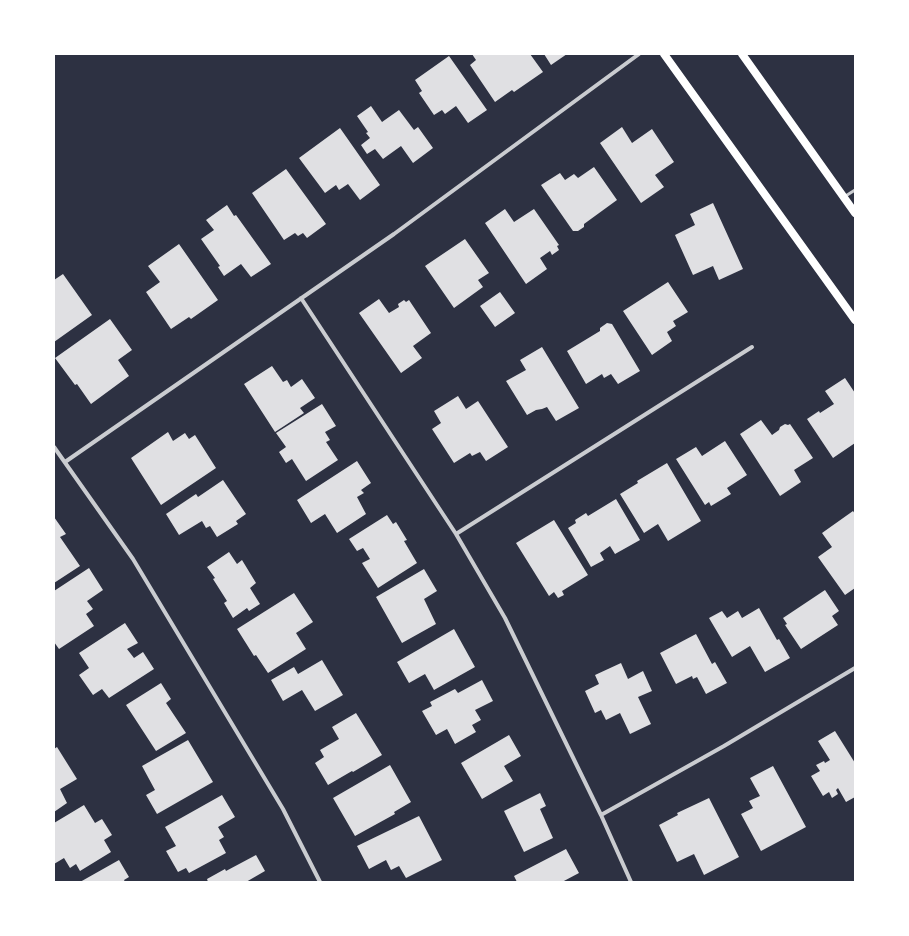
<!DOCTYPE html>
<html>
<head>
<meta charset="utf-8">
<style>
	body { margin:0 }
	#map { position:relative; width:909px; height:936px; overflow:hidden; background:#2d3142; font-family:"Work Sans",sans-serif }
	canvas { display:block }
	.frame { position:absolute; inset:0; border:55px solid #fff; pointer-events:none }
</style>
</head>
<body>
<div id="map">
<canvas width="909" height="936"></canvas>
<div class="frame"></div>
</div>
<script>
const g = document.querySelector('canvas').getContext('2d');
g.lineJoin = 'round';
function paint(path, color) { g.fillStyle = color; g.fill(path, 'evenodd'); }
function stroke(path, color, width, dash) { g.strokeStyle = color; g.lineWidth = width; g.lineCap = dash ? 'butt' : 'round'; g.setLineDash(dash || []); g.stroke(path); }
paint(new Path2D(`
	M472,54h58l13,18 -29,20 -2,-2 -17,12 -25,-37 6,-5z
	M544,54h23l-16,11z
	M449,56l38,54 -19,13 -12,-17 -11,8 -3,-4 -8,5 -15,-22 3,-2 -7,-11z
	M371,106l11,16 17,-12 15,20 4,-3 15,21 -20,15 -12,-17 -18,13 -8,-10 -8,5 -6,-9 9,-7 -4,-5 2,-1 -11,-16z
	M622,127l10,16 20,-14 22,33 -19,13 9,12 -23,16 -41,-60z
	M340,128l40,57 -20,15 -12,-16 -9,6 -3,-5 -11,8 -26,-35z
	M594,167l23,33 -33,24v3l-6,4h-5l-32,-46 19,-12 5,7 9,-6 4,4z
	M286,169l40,55 -19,14 -4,-5 -5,3 -3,-3 -11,7 -32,-47z
	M713,203l30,66 -24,11 -6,-14 -20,9 -18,-40 20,-10 -5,-11z
	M227,205l7,11 2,-1 35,49 -20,13 -10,-13 -17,12 -6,-9 2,-1 -19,-27 13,-9 -8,-10z
	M505,209l9,13 20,-13 25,36 -2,1 2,4 -7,5 -2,-4 -10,7 7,11 -21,15 -41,-61z
	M465,239l24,34 -11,7 5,7 -29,21 -29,-42z
	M179,244l39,56 -27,19 -2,-2 -18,12 -25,-37 14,-10 -12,-16z
	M63,274l29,41 -38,27v-62z
	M668,282l20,30 -15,9 3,5 -9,6 5,9 -20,14 -29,-44z
	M500,292l15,21 -20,14 -15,-21z
	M379,299l10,14 10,-6 -1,-3 6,-4 2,2 3,-2 22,33 -18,13 9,12 -21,15 -42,-60z
	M110,319l22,31 -14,10 11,16 -38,28 -14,-20 -2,1 -20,-27z
	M607,323l5,1 28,47 -22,13 -7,-10 -7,4 -2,-4 -16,10 -19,-33 33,-20v-3z
	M542,347l37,61 -23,13 -9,-14 -5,2 -6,1 -9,5 -21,-34 20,-11 -6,-10z
	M272,366l11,16 4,-2 4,7 11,-8 13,19 -15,10 4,5 -29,19 -31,-48z
	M845,378l10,15v50l-22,15 -26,-39 12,-8 1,2 14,-9 -9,-13z
	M458,396l8,13 12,-8 30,46 -22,14 -6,-9 -8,4 -2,-3 -16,10 -22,-34 9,-6 -7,-12z
	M322,404l14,22 -11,6 5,8 -4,2 12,18 -32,21 -14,-22 -6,4 -7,-11 7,-5 -10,-14z
	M761,420l11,15 7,-5 1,-3 5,-3 3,1 2,-1 23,34 -19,12 7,12 -21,14 -40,-62z
	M168,432l5,9 12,-8 4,6 6,-4 21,33 -55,37 -30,-47z
	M725,441l22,34 -20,13 4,6 -20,12 -2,-4 -4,3 -29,-46 20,-12 6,9z
	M357,461l14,22 -10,7 3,3 -7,4 9,17 -29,19 -12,-19 -14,9 -14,-23z
	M667,463l34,58 -33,20 -10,-17 -14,9 -24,-39 18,-11 -1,-2z
	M223,480l23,34 -10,7 2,3 -21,13 -7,-11 -4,2 -4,-7 -23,14 -13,-21 30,-20 2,3z
	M616,499l24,41 -25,14 -5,-8 -10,7 4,7 -13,7 -23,-39 8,-5 -1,-3 11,-7 2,3z
	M853,511l2,3v74l-10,7 -27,-38 14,-10 -10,-14z
	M387,515l6,9 3,-2 11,18 -3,1 13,22 -39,25 -16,-25 8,-4 -7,-11 -6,3 -8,-12z
	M54,517l12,17 -6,3 20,29 -26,17z
	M554,520l34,55 -26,16 2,4 -6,3 -4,-6 -5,4 -33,-53z
	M229,552l8,12 5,-4 14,23 -6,5 10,16 -11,7 -2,-3 -14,10 -9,-15 3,-2 -14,-22 2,-1 -8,-11z
	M89,568l14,22 -16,11 6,8 -7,5 8,12 -35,23 -5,-7v-51z
	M424,569l13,22 -13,8 12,25 -34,19 -26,-46z
	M825,590l14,21 -7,5 6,9 -37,24 -16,-24 2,-1 -4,-6z
	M294,593l19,29 -17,11 10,16 -38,24 -12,-18 -2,1 -17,-27z
	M759,608l18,32 2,-1 11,19 -25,14 -15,-26 -18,11 -23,-39 13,-7 5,7 11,-7 4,7z
	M125,623l13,20 -11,6 7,9 9,-6 11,17 -45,29 -7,-9 -9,6 -14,-20 10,-7 -10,-15z
	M454,629l21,38 -41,23 -9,-16 -16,9 -12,-21z
	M696,634l16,30 3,-2 12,21 -21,11 -9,-17 -4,2 -1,-3 -16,8 -16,-31z
	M322,660l21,35 -28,16 -13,-21 -19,11 -12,-21 23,-13 4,7z
	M621,663l7,16 15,-8 9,20 -14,6 13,27 -21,10 -10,-21 -14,7 -5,-10 -6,3 -10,-22 14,-7 -4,-9z
	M482,680l11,21 -18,9 6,10 -9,5 4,7 -21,12 -8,-15 -11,6 -14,-24 10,-5 -2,-4 25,-13 3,4z
	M161,683l10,16 -5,4 20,30 -30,18 -30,-46z
	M356,713l26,42 -29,17 -1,-1 -24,14 -13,-22 9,-6 -4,-7 19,-11 -7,-12z
	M835,731l20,32v34l-9,5 -8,-14 -2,2 2,4 -6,4 -3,-6 -6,4 -12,-20 9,-5 -4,-6 8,-4 1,2 5,-3 -12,-19z
	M509,735l12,21 -17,10 9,15 -31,18 -21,-36z
	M188,740l25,42 -56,32 -11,-19 9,-5 -13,-24z
	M57,747l20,32 -17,10 7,14 -13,9v-63z
	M390,765l21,37 -17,10 1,2 -40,22 -22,-38z
	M773,766l33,61 -45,24 -20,-37 12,-6 -4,-7 11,-5 -10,-18z
	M540,793l6,13 -6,3 13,29 -29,14 -20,-41z
	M222,795l13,22 -17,10 6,10 -5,3 7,13 -37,20 -3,-5 -8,4 -12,-21 10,-5 -11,-19z
	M709,798l30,59 -35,18 -10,-21 -17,8 -18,-37 19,-10 -1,-2z
	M84,805l11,18 7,-4 10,16 -8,5 7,12 -31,19 -4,-7 -6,4 -6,-10 -10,6v-41z
	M419,816l23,44 -36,18 -7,-12 -8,4 -5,-10 -17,9 -12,-23z
	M566,849l13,24 -17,9h-45l-3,-6z
	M256,855l9,16 -19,11h-38l-1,-3 18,-10 1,2z
	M119,860l10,17 -5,3 1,2h-45z`), '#e0e0e3');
stroke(new Path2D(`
	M844,197l11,-7`), '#caccd0', 3);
stroke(new Path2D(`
	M301,298l155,236 49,84 96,197 30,67
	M54,447l79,112 150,250 37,73
	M65,462l329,-228 245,-180
	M456,534l296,-187
	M601,815l123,-69 131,-78`), '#caccd0', 4);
stroke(new Path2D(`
	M664,54l191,266
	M742,54l113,159`), '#fff', 8);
</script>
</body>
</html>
